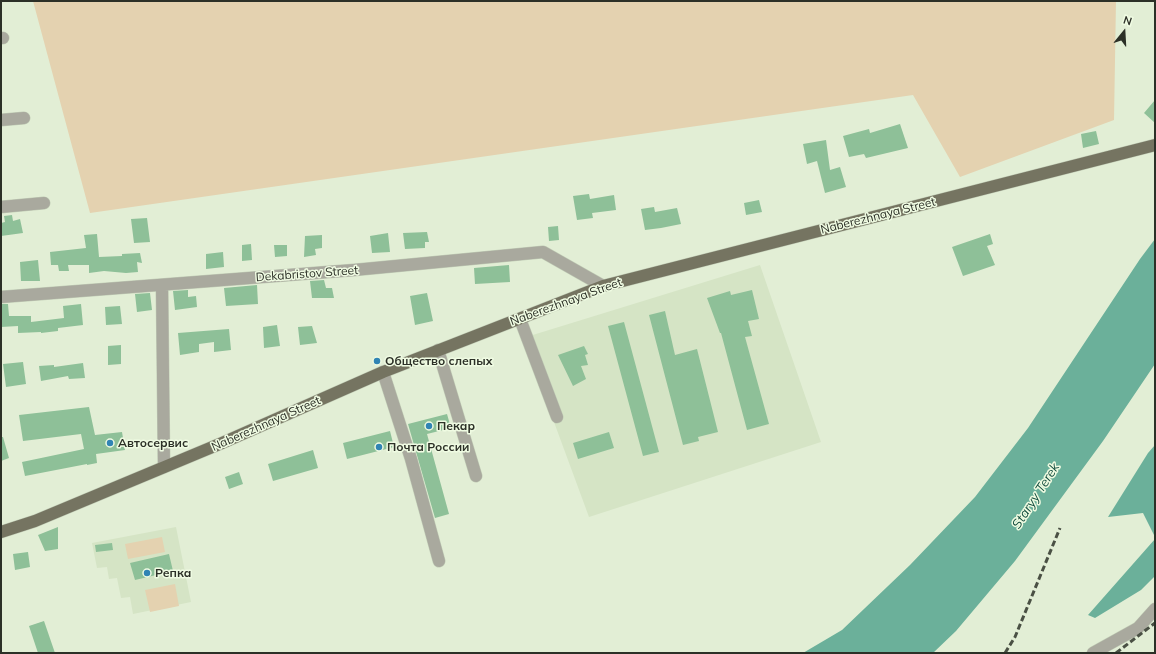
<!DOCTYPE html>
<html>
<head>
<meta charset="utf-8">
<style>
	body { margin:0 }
	#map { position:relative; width:1156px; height:654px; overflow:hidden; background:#e2eed5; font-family:Mulish,sans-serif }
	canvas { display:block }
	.frame { position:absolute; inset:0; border:2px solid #2c3027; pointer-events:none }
	.north { position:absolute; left:1104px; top:12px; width:40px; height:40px; -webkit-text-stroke:3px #effbe2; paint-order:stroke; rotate:18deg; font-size:11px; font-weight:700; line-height:16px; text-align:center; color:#2c3027 }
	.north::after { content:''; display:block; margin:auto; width:14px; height:18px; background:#2c3027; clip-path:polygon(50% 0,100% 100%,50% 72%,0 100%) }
</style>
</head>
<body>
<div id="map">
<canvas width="1156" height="654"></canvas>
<div class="frame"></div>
<div class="north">N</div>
</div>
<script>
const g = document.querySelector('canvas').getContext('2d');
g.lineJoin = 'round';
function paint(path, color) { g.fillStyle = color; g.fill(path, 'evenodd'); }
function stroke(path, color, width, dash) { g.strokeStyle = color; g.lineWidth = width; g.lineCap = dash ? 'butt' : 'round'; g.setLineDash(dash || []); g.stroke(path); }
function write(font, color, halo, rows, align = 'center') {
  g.font = font + ' Mulish,sans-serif'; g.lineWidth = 3; g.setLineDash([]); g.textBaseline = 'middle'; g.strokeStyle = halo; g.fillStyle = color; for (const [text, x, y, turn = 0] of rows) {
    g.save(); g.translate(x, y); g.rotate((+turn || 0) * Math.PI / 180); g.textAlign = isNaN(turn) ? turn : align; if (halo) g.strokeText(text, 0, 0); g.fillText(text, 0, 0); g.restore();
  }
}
paint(new Path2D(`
	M760,265l61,177 -232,75 -66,-179z
	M176,527l15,75 -58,12 -3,-17 -9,1 -4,-20 -8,1 -2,-12 -10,1 -5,-25z`), '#d5e4c5');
paint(new Path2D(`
	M33,1h1083l-2,119 -154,57 -47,-82 -823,118z
	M162,537l3,15 -37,7 -3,-15z
	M175,584l4,22 -29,6 -5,-22z`), '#e4d2b0');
paint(new Path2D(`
	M1155,239v125l-52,77 -88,120 -59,70 -23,22h-130l39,-23 68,-65 65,-68 53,-69 112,-169z
	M1155,445v92l-12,-24 -35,4 40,-64z
	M1155,539v37l-14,14 -46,28 -7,-3z`), '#6bb09a');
paint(new Path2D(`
	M1155,100v23l-11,-10z
	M900,124l8,24 -42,10 -2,-4 -15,3 -6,-21 26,-7 1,4z
	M1096,131l3,13 -16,4 -2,-14z
	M826,140l4,30 10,-3 6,20 -21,6 -8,-32 -10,3 -4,-20z
	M589,194l1,5 24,-4 2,15 -24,3 1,5 -16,2 -4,-24z
	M759,200l3,12 -16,3 -2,-12z
	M654,207l1,5 22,-4 4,16 -20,4 -16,2 -4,-21z
	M12,215l1,6 7,-2 3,14 -22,3v-13l4,-1 -1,-6z
	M147,218l3,24 -16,1 -3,-24z
	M558,226l1,14 -10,1 -1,-14z
	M427,232l2,10h-4v6l-20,1 -2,-16z
	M388,233l2,19 -18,1 -2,-17z
	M97,234l2,23 23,-1v-2l18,-1 2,10 -5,-1 1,10 -12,1 -22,-2 -15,2v-8h-21l1,6h-10l-1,-6h-7l-1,-13 36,-4 -2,-13z
	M990,234l3,10 -6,2 8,19 -32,11 -11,-29z
	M322,235v13l-7,1 1,6 -12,2 1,-21z
	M251,244l1,16 -10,1v-16z
	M274,245h13v11l-12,1z
	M223,252l1,15 -18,2v-15z
	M38,260l2,21h-19l-1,-19z
	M509,265l1,17 -35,2 -1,-16z
	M324,280l2,8h6l2,10h-22l-2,-17z
	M257,285l1,19 -32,2 -2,-18z
	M188,290v7l8,-1 1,11 -22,3 -2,-19z
	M752,290l7,29 -11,2 4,15 -7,1 24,87 -22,6 -26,-97h-1l-13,-35 23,-7 1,4z
	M150,293l2,17 -15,2 -2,-18z
	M427,293l6,28 -18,4 -5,-29z
	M1,304h7l1,12h22v6l33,-4 -1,-12 18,-2 2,21 -25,3v3l-17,2v-1l-23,1v-7l-17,1z
	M120,306l2,18 -16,1 -1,-18z
	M665,311l10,44 22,-6 21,83 -20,5 1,4 -16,4 -34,-130z
	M624,322l35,130 -16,4 -35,-130z
	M277,325l3,21 -16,2 -1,-21z
	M312,326l5,17 -17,2 -2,-18z
	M229,329l2,21 -17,2v-10l-15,2v8l-19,3 -2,-22z
	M121,345v19l-13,1v-19z
	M584,346l4,8 -3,1 3,10 -7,1 5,13 -13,7 -15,-31z
	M23,362l3,22 -20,3 -3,-23z
	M83,363l2,15 -16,1 -1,-3 -27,5 -2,-15 15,-1v2z
	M89,407l6,28 27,-3 3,18 -29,4 1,9 -10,2v-1l-62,12 -3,-14 62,-13 -3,-15 -58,7 -4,-26z
	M447,414l4,14 -24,6 22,80 -14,4 -27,-94z
	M390,431l4,16 -47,12 -4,-16z
	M609,432l5,16 -36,11 -5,-16z
	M1,437h2l6,21 -8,3z
	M313,450l5,18 -45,13 -5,-17z
	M239,472l4,12 -14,5 -4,-12z
	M58,527v22l-13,2 -7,-16z
	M112,543l1,7 -17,2 -1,-7z
	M28,552l2,15 -15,3 -2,-16z
	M169,554l4,17 -38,9 -5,-17z
	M44,621l11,32h-17l-9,-27z`), '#8ec098');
const minor = new Path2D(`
	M1,38h2
	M1,120l23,-2
	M1,207l43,-4
	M162,285l2,182
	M1,297l353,-27 189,-18 60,34
	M520,319l37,98
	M438,350l38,126
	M383,372l28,87 28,102
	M1093,653l45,-25 17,-19`);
const major = new Path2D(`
	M1,532l34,-11 187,-78 161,-71 220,-86 552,-141`);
stroke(minor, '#c1ccb6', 13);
stroke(major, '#c1ccb6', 13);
stroke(minor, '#a9a99e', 12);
stroke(major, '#757461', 12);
stroke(new Path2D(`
	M1005,653l10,-16 45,-109
	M1116,653l39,-30`), '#4a5044', 3, [6, 3]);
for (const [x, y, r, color] of [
	[377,361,4,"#3084b4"],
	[429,426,4,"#3084b4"],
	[110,443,4,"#3084b4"],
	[379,447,4,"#3084b4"],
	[147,573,4,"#3084b4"]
]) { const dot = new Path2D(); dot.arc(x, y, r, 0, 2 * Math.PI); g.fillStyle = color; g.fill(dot); stroke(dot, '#effbe2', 1.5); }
write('12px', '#2c3027', '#effbe2', [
	["Naberezhnaya Street",878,216,-14],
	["Dekabristov Street",307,274,-4],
	["Naberezhnaya Street",566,302,-20],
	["Naberezhnaya Street",266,424,-24]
]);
write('bold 12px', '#2c3027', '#effbe2', [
	["Общество слепых",385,361],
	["Пекар",437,426],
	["Автосервис",118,443],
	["Почта России",387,447],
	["Репка",155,573]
], 'left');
write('italic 13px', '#134d3e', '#effbe2', [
	["Staryy Terek",1036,496,-57]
]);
</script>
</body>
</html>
